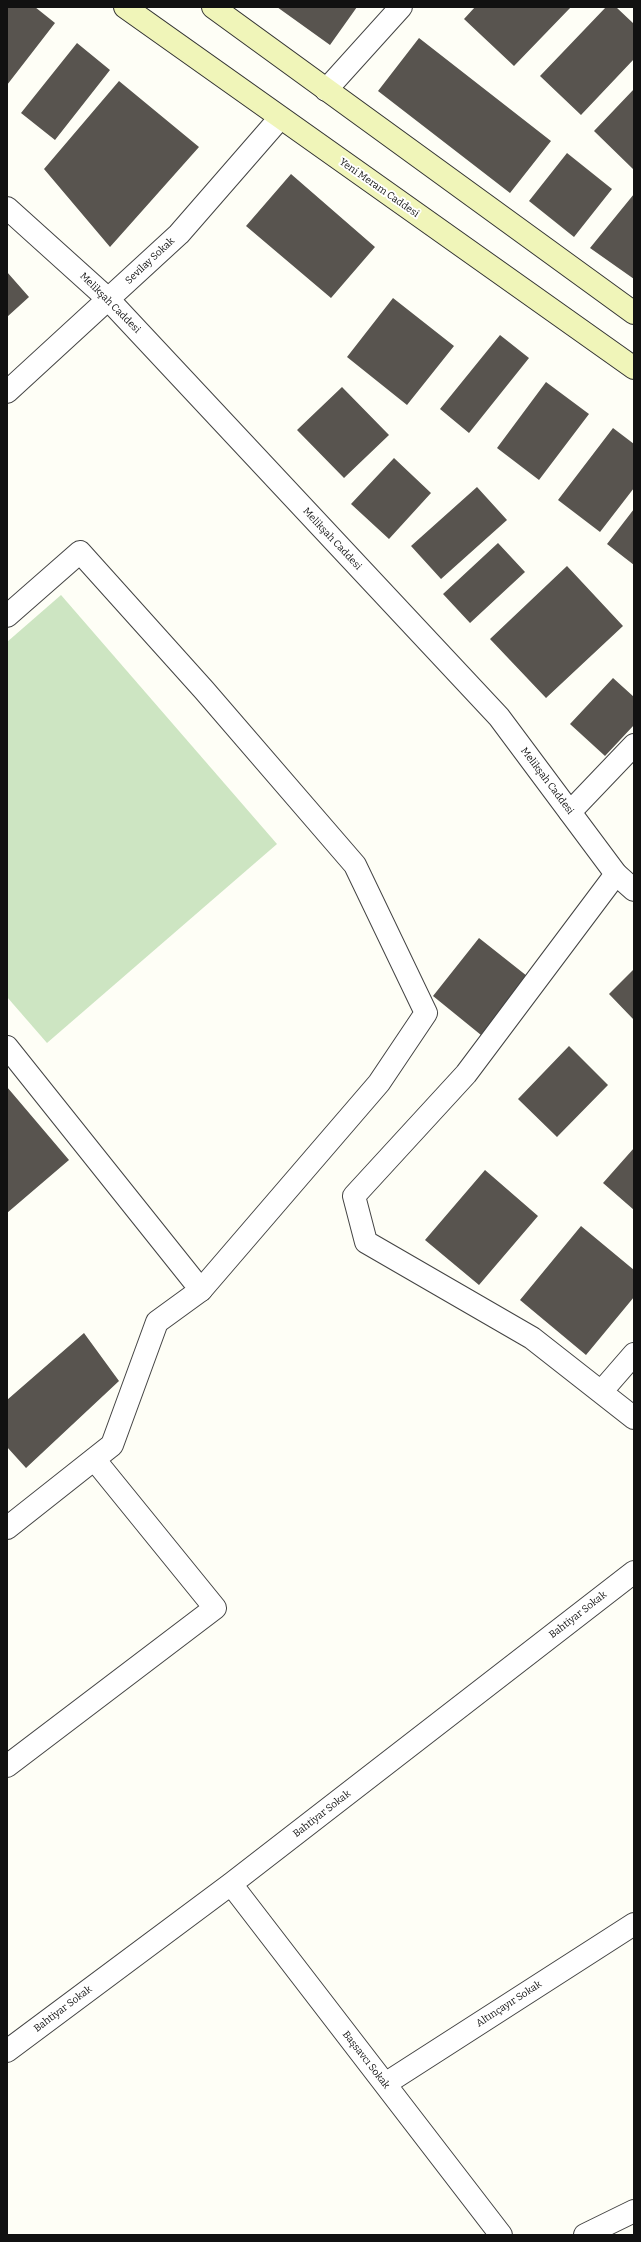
<!DOCTYPE html>
<html>
<head>
<meta charset="utf-8">
<style>
	body { margin:0 }
	#map { position:relative; width:641px; height:2242px; overflow:hidden; background:#fefef6; font-family:Bitter,serif }
	canvas { display:block }
	.frame { position:absolute; inset:0; border:8px solid #111; pointer-events:none }
</style>
</head>
<body>
<div id="map">
<canvas width="641" height="2242"></canvas>
<div class="frame"></div>
</div>
<script>
const g = document.querySelector('canvas').getContext('2d');
g.lineJoin = 'round';
function paint(path, color) { g.fillStyle = color; g.fill(path, 'evenodd'); }
function stroke(path, color, width, dash) { g.strokeStyle = color; g.lineWidth = width; g.lineCap = dash ? 'butt' : 'round'; g.setLineDash(dash || []); g.stroke(path); }
function write(font, color, halo, rows, align = 'center') {
  g.font = font + ' Bitter,serif'; g.lineWidth = 4; g.setLineDash([]); g.textBaseline = 'middle'; g.strokeStyle = halo; g.fillStyle = color; for (const [text, x, y, turn = 0] of rows) {
    g.save(); g.translate(x, y); g.rotate((+turn || 0) * Math.PI / 180); g.textAlign = isNaN(turn) ? turn : align; if (halo) g.strokeText(text, 0, 0); g.fillText(text, 0, 0); g.restore();
  }
}
paint(new Path2D(`
	M61,595l216,249 -230,199 -40,-46v-355z`), '#cde5c2');
paint(new Path2D(`
	M7,7h28l20,16 -48,62z
	M277,7h80l-27,38z
	M475,7h96l-57,59 -50,-47z
	M606,7h10l18,17v35l-53,56 -41,-39z
	M419,38l132,103 -41,52 -132,-102z
	M77,43l33,27 -55,70 -34,-27z
	M119,81l80,66 -89,100 -66,-78z
	M634,89v81l-40,-39z
	M567,153l45,36 -38,48 -45,-36z
	M291,174l84,73 -44,51 -85,-72z
	M634,194v85l-44,-31z
	M7,272l22,25 -22,20z
	M393,298l61,48 -47,59 -60,-48z
	M500,335l29,23 -60,75 -29,-24z
	M546,382l43,32 -50,66 -42,-32z
	M342,387l47,48 -45,43 -47,-48z
	M613,428l21,16v44l-34,44 -42,-32z
	M394,458l37,35 -42,46 -38,-35z
	M477,487l30,33 -66,59 -30,-33z
	M634,509v56l-27,-21z
	M498,543l27,29 -55,51 -27,-29z
	M567,566l56,60 -77,72 -56,-59z
	M613,678l21,19v28l-29,31 -35,-32z
	M479,938l48,38 -46,59 -48,-39z
	M634,969v51l-25,-26z
	M569,1046l39,39 -51,52 -39,-38z
	M7,1087l62,73 -62,53z
	M634,1148v62l-31,-27z
	M485,1170l53,46 -59,69 -54,-45z
	M581,1226l53,44v27l-48,58 -66,-55z
	M84,1333l35,48 -93,87 -19,-21v-47z`), '#58544f');
const pedestrian = new Path2D(`
	M7,616l73,-64 124,138 151,175 71,148 -47,70 -178,207`);
const minor = new Path2D(`
	M326,90l75,-83
	M7,392l172,-158 101,-116
	M570,812l64,-67
	M616,874l-150,200 -112,122 12,46 166,96 102,80
	M7,1047l194,243 -44,32 -45,123 -105,83
	M601,1392l33,-38
	M7,1766l208,-158 -121,-149
	M231,1884l270,351
	M7,2051l224,-167 403,-312
	M385,2084l249,-160
	M585,2235l49,-24`);
const tertiary = new Path2D(`
	M7,208l101,91 391,418 117,157 18,16`);
const secondary = new Path2D(`
	M125,7l509,361
	M213,7l421,306`);
stroke(pedestrian, '#444', 24);
stroke(minor, '#444', 24);
stroke(tertiary, '#444', 24);
stroke(secondary, '#333', 24);
stroke(pedestrian, '#fff', 22);
stroke(minor, '#fff', 22);
stroke(tertiary, '#fff', 22);
stroke(secondary, '#f0f5b9', 22);
write('10px', '#111', '#fff', [
	["Yeni Meram Caddesi",379,188,35],
	["Sevilay Sokak",150,261,-43],
	["Melikşah Caddesi",110,303,45],
	["Melikşah Caddesi",332,539,47],
	["Melikşah Caddesi",547,781,53],
	["Bahtiyar Sokak",578,1615,-38],
	["Bahtiyar Sokak",322,1814,-38],
	["Altınçayır Sokak",509,2004,-33],
	["Bahtiyar Sokak",63,2009,-37],
	["Başsavcı Sokak",366,2060,52]
]);
</script>
</body>
</html>
